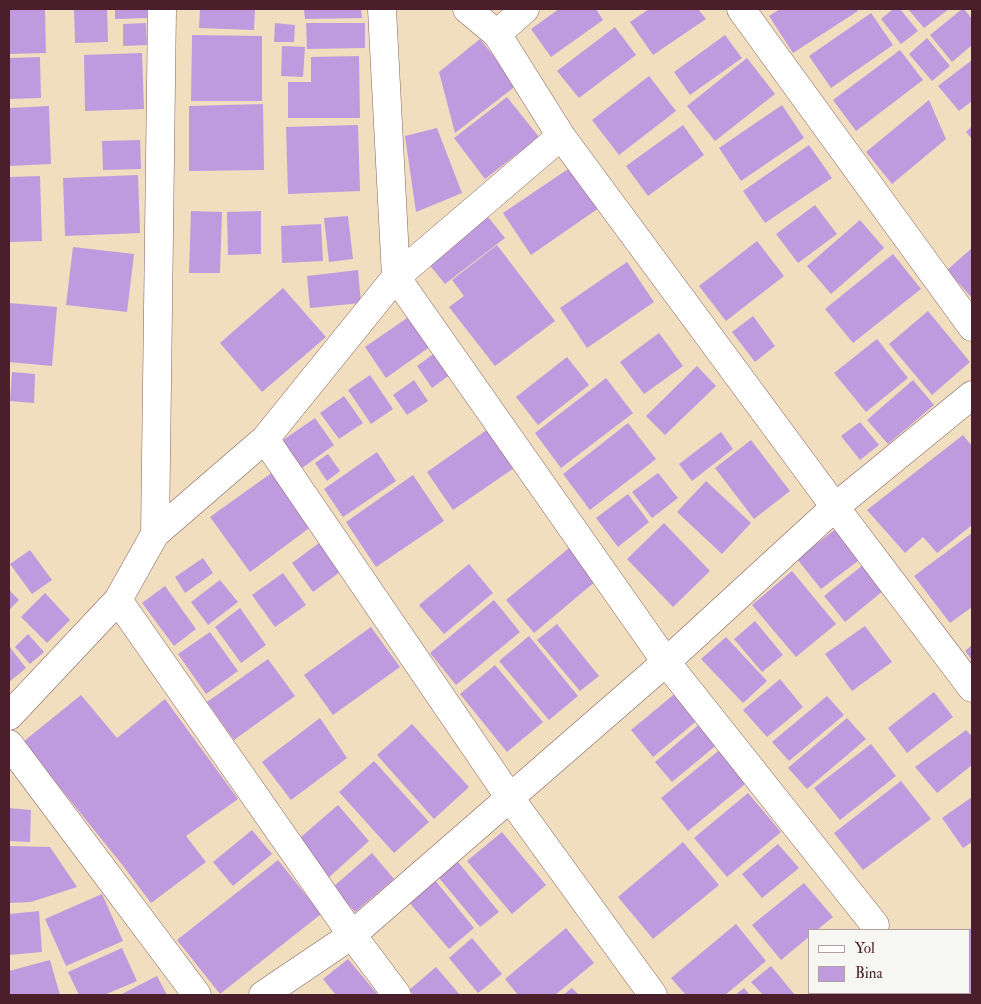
<!DOCTYPE html>
<html>
<head>
<meta charset="utf-8">
<style>
	body { margin:0 }
	#map { position:relative; width:981px; height:1004px; overflow:hidden; background:#f0debe; font-family:"IM FELL Double Pica",serif }
	canvas { display:block }
	.frame { position:absolute; inset:0; border:10px solid #4a1f2b; pointer-events:none }
	.legend { position:absolute; left:808px; top:929px; width:162px; height:65px; box-sizing:border-box; background:#f6f6f2; border:1px solid #b1a0a2; margin:0; padding:6px 9px; list-style:none; font-size:15px; color:#4a1f2b }
	.legend li { display:flex; align-items:center; gap:10px; height:25px }
	.legend b { width:25px; border:1px solid #b1a0a2 }
</style>
</head>
<body>
<div id="map">
<canvas width="981" height="1004"></canvas>
<div class="frame"></div>
<ul class="legend">
<li><b style="height:6px;background:#fff"></b>Yol</li>
<li><b style="height:14px;background:#c09adf"></b>Bina</li>
</ul>
</div>
<script>
const g = document.querySelector('canvas').getContext('2d');
g.lineJoin = 'round';
function paint(path, color) { g.fillStyle = color; g.fill(path, 'evenodd'); }
function stroke(path, color, width, dash) { g.strokeStyle = color; g.lineWidth = width; g.lineCap = dash ? 'butt' : 'round'; g.setLineDash(dash || []); g.stroke(path); }
paint(new Path2D(`
	M9,9h36l1,44 -37,1z
	M74,9h33l1,33 -33,1z
	M115,9h32v9l-32,1z
	M200,9h55l-1,21 -55,-2z
	M304,9h57l1,9 -57,1z
	M559,9h37l7,11 -52,37 -20,-28z
	M649,9h49l8,10 -53,36 -23,-33z
	M780,9h76l2,2 -65,42 -24,-37z
	M893,9h7l18,22 -17,13 -20,-25z
	M908,9h41l-25,19z
	M962,9h2l8,10v26l-20,17 -22,-27z
	M871,13l22,32 -62,43 -22,-32z
	M146,23l1,22 -24,1v-22z
	M275,23l20,2 -1,17h-20z
	M306,23h59v25l-58,1z
	M615,27l21,28 -57,43 -22,-27z
	M192,35l70,1v65h-71z
	M725,35l17,23 -52,37 -16,-23z
	M927,38l23,28 -18,15 -23,-27z
	M480,39l37,46 -62,48 -16,-61z
	M282,46l23,1 -2,30 -22,-1z
	M900,50l23,30 -67,51 -23,-31z
	M142,53l2,56 -59,2 -1,-56z
	M359,56l1,62h-72v-36h23v-25z
	M40,57l1,41 -32,1v-41z
	M747,58l28,36 -60,47 -28,-35z
	M972,60v41l-13,10 -21,-25z
	M649,76l27,35 -57,44 -27,-35z
	M507,97l32,40 -54,42 -31,-41z
	M929,100l17,39 -54,45 -26,-32z
	M263,104l1,66 -75,1v-65z
	M782,105l22,33 -63,43 -22,-33z
	M49,106l2,58 -42,2v-58z
	M358,125l2,66 -72,3 -2,-67z
	M683,125l21,30 -56,41 -22,-30z
	M972,126v13l-6,-7z
	M437,128l25,65 -46,19 -11,-76z
	M140,140l1,29 -38,1 -1,-29z
	M809,145l23,33 -67,45 -22,-32z
	M571,167l28,41 -68,47 -28,-42z
	M138,175l2,58 -75,3 -2,-58z
	M40,176l2,65 -33,1v-65z
	M815,205l22,29 -39,29 -22,-29z
	M191,211l31,1 -2,61h-31z
	M261,211v43l-33,1 -1,-43z
	M348,216l5,43 -24,3 -5,-44z
	M488,217l17,21 -60,46 -17,-21z
	M860,220l24,28 -53,46 -24,-28z
	M321,224l2,37 -41,2 -1,-37z
	M757,241l27,35 -58,45 -27,-35z
	M497,245l58,76 -60,45 -46,-59 15,-11 -12,-16z
	M73,247l61,7 -7,58 -61,-7z
	M972,248v48l-1,1 -24,-27z
	M893,254l28,35 -68,54 -28,-34z
	M627,262l27,40 -67,46 -27,-40z
	M358,270l3,33 -51,5 -3,-32z
	M283,288l43,49 -64,55 -42,-49z
	M9,303l48,4 -5,59 -43,-4z
	M928,311l42,51 -38,33 -43,-51z
	M410,316l21,30 -45,32 -21,-31z
	M753,316l22,30 -20,16 -23,-30z
	M659,333l24,33 -39,28 -24,-32z
	M877,339l31,39 -42,34 -32,-39z
	M436,352l15,22 -19,14 -15,-22z
	M567,357l22,28 -51,40 -22,-28z
	M697,366l19,20 -51,49 -19,-19z
	M12,372l23,2 -1,29 -24,-2z
	M370,375l23,34 -22,15 -23,-34z
	M606,378l27,35 -72,55 -26,-35z
	M414,380l14,21 -21,14 -14,-20z
	M913,380l21,25 -46,39 -21,-24z
	M344,396l19,27 -24,16 -19,-26z
	M315,418l19,27 -32,23 -19,-28z
	M860,422l19,23 -19,15 -19,-24z
	M628,423l28,36 -66,51 -27,-36z
	M491,427l26,39 -64,44 -26,-38z
	M721,432l12,17 -41,32 -13,-17z
	M963,435l9,11v79l-35,28 -14,-16 -18,16 -38,-43z
	M751,440l39,51 -36,28 -39,-51z
	M377,452l19,29 -53,36 -19,-28z
	M328,454l12,17 -13,10 -12,-18z
	M277,469l39,54 -66,49 -40,-55z
	M658,473l20,25 -26,20 -20,-26z
	M413,475l31,46 -68,46 -30,-45z
	M706,481l45,42 -29,31 -45,-42z
	M628,494l21,28 -31,25 -22,-29z
	M664,523l46,48 -37,36 -46,-48z
	M837,528l25,30 -41,31 -24,-30z
	M972,533v74l-22,16 -36,-47z
	M319,543l21,29 -27,20 -21,-29z
	M569,548l27,33 -62,52 -28,-33z
	M30,550l22,30 -20,14 -22,-30z
	M203,558l10,15 -28,20 -10,-16z
	M469,564l24,29 -49,41 -25,-29z
	M863,565l20,26 -38,31 -21,-26z
	M792,571l44,53 -40,33 -44,-52z
	M283,573l23,32 -31,22 -23,-32z
	M220,580l18,22 -30,23 -17,-23z
	M165,586l31,43 -22,17 -32,-43z
	M9,590l10,10 -10,10z
	M45,593l25,27 -23,23 -26,-26z
	M494,600l26,32 -64,53 -26,-32z
	M240,608l26,37 -25,18 -26,-36z
	M755,621l28,34 -21,17 -28,-33z
	M557,624l42,52 -19,15 -43,-51z
	M865,626l27,36 -40,29 -27,-37z
	M371,627l29,40 -67,48 -29,-40z
	M210,632l28,39 -32,23 -28,-40z
	M28,634l16,18 -14,12 -15,-17z
	M529,636l49,60 -29,24 -50,-59z
	M726,637l41,44 -24,22 -42,-44z
	M972,645v15l-7,-9z
	M9,646l17,22 -17,14z
	M268,659l27,37 -61,44 -27,-38z
	M495,665l48,57 -36,30 -47,-58z
	M780,679l23,28 -36,30 -24,-27z
	M677,692l22,27 -46,38 -22,-27z
	M934,692l19,25 -46,36 -19,-25z
	M81,695l36,43 48,-39 73,100 -52,37 20,26 -55,41 -27,-36 -101,-125z
	M827,696l17,19 -55,46 -17,-19z
	M320,718l27,40 -56,42 -29,-38z
	M847,718l19,21 -59,50 -19,-21z
	M702,722l17,21 -47,39 -17,-20z
	M412,724l57,63 -35,32 -57,-64z
	M966,730l6,6v29l-35,28 -22,-26z
	M871,744l25,32 -56,44 -26,-32z
	M722,748l28,32 -62,51 -27,-33z
	M374,761l55,61 -35,31 -55,-61z
	M901,781l30,38 -68,51 -29,-37z
	M748,793l33,39 -54,45 -33,-39z
	M972,797v45l-9,6 -21,-30z
	M338,805l31,36 -43,39 -32,-37z
	M9,808l22,2 -1,32 -21,-1z
	M252,830l20,24 -39,32 -20,-24z
	M502,832l44,53 -34,29 -45,-53z
	M683,842l36,43 -66,54 -35,-42z
	M778,844l21,24 -37,30 -20,-24z
	M9,846l41,1 27,40 -46,15 -22,1z
	M372,853l22,26 -39,33 -22,-25z
	M453,856l46,56 -19,15 -46,-55z
	M278,860l43,54 -101,80 -43,-54z
	M434,879l40,49 -25,21 -41,-48z
	M804,883l29,34 -16,13h-7v6l-29,24 -29,-35z
	M102,894l21,47 -57,25 -21,-47z
	M39,911l3,41 -33,3v-41z
	M736,924l30,37 -41,34h-39l-15,-17z
	M566,928l28,35 -39,32h-37l-13,-16z
	M972,928v67h-21l-1,-2h20v-63h-4z
	M472,938l30,36 -24,19 -29,-35z
	M122,948l15,33 -33,14h-25l-11,-23z
	M348,959l30,36h-42l-13,-16z
	M50,960l10,35h-51v-24z
	M771,966l24,29h-32l-12,-13z
	M436,967l24,28h-46l-5,-5z
	M157,976l10,19h-47z
	M572,988l7,7h-16z
	M744,988l6,7h-15z`), '#c09adf');
const minor = new Path2D(`
	M467,9l30,25 64,102 274,371 137,181
	M741,9l231,318
	M497,34l28,-25
	M561,136l-165,141 270,385 209,263
	M265,439l131,-162 -14,-268
	M155,534l110,-95 245,359 143,197
	M118,600l234,335 45,60
	M9,716l109,-116 37,-66 7,-525
	M9,744l188,251
	M263,995l89,-60 314,-273 169,-155 137,-112`);
stroke(minor, '#84625e', 29);
stroke(minor, '#fff', 28);
</script>
</body>
</html>
